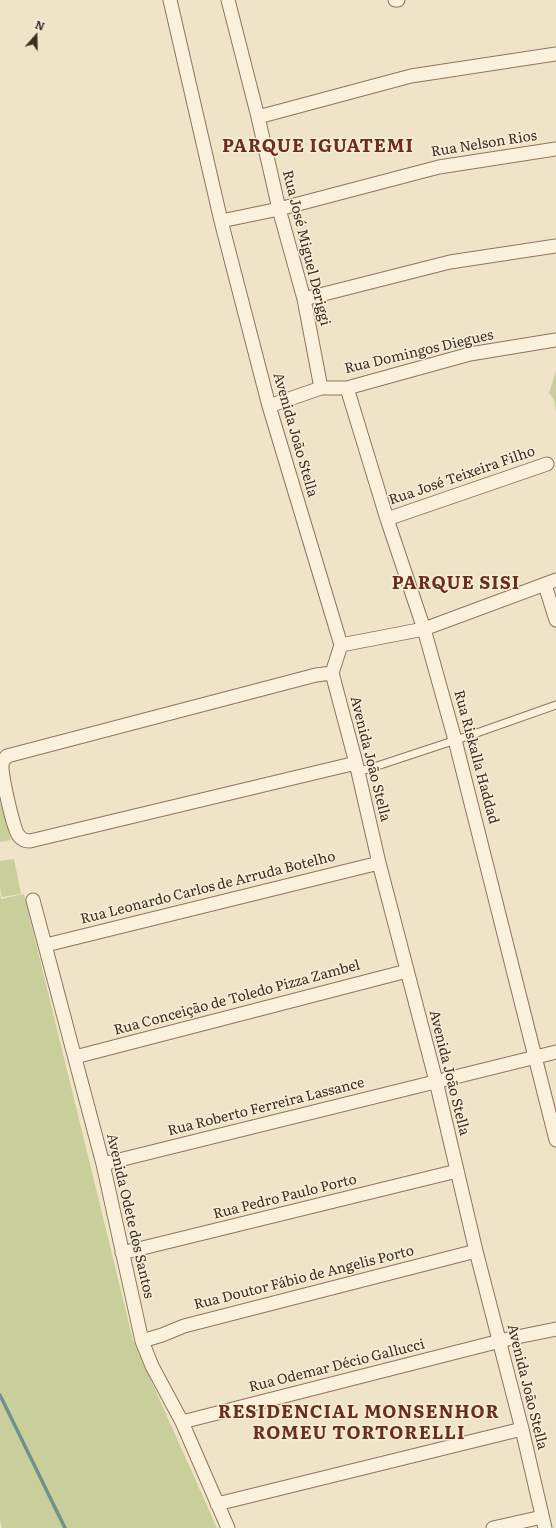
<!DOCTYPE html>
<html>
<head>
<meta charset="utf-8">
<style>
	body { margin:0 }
	#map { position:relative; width:556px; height:1528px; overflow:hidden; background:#f0e4c8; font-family:Literata,serif }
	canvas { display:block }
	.north { position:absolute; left:16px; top:16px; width:40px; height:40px; -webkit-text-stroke:3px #f7eed8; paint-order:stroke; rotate:20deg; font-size:11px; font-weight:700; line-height:16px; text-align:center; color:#3d2e20 }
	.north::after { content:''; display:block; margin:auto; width:14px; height:18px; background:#3d2e20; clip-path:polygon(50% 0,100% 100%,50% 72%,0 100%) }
</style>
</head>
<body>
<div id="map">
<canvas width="556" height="1528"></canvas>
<div class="north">N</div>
</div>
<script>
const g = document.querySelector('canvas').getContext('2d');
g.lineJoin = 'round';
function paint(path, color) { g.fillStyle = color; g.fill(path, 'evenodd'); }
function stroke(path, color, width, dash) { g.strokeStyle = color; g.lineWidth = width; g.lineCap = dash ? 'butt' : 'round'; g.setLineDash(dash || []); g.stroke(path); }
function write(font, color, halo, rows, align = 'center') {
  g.font = font + ' Literata,serif'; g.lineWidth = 3; g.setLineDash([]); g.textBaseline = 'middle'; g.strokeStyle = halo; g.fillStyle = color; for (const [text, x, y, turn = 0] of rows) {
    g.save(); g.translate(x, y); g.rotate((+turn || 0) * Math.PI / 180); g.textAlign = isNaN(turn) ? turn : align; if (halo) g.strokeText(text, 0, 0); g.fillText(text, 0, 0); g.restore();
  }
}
paint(new Path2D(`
	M556,371v41l-2,-12 -5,-7z
	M0,802l11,38 -11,2z
	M14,859l7,35 -19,3 -2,-9v-27z
	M0,891l1,8 23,-5 109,446 84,188h-215l-2,-6z`), '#c9cf9b');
stroke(new Path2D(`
	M0,1395l65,133`), '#6f938a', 3.5);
const lane = new Path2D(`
	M358,771l10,-2 103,-34 85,-30`);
const street = new Path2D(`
	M170,0l51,221 48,185 72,239 -9,28 24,90 23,100 57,218 40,170 46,178 23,99
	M228,0l30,117 21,92 25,90 17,89
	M395,0h3
	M258,117l153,-41 145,-22
	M221,221l58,-12 160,-42 117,-18
	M304,299l146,-37 106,-16
	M347,388l40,131 37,110 31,111 101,400
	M269,406l52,-18h26l123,-34 86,-14
	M387,519l160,-55
	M545,585l11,35
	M341,645l83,-16 132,-49
	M332,673l-16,2 -309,81 -5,6v7c1,11 11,60 17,67 3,4 6,5 11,5l326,-78
	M33,900l70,264 39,177 10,25 30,56 46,106
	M46,945l333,-82
	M75,1057l332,-86
	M103,1164l453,-112
	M122,1253l335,-82
	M142,1341l20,-6 22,-9 292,-75
	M182,1422l330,-84 44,-9
	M217,1504l305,-75
	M493,1528l49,-11`);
stroke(lane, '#8d765c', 9);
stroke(street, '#8d765c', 15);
stroke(lane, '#faf1dc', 7);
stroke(street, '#faf1dc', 13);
write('14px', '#3d2e20', '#f7eed8', [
	["Rua Nelson Rios",484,144,-9],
	["Rua José Miguel Deriggi",306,248,76],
	["Rua Domingos Diegues",419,352,-13],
	["Avenida João Stella",295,435,74],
	["Rua José Teixeira Filho",462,476,-19],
	["Rua Riskalla Haddad",476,757,75],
	["Avenida João Stella",370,759,76],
	["Rua Leonardo Carlos de Arruda Botelho",208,888,-14],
	["Rua Conceição de Toledo Pizza Zambel",237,998,-15],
	["Avenida João Stella",449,1073,76],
	["Rua Roberto Ferreira Lassance",266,1107,-14],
	["Rua Pedro Paulo Porto",285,1197,-14],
	["Avenida Odete dos Santos",130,1216,77],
	["Rua Doutor Fábio de Angelis Porto",304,1278,-14],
	["Rua Odemar Décio Gallucci",337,1366,-14],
	["Avenida João Stella",527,1387,76]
]);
g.letterSpacing = '1px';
write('bold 18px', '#6b2e1e', '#f7eed8', [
	["PARQUE IGUATEMI",318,147],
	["PARQUE SISI",456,584],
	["RESIDENCIAL MONSENHOR",359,1413],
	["ROMEU TORTORELLI",359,1434]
]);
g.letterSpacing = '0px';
</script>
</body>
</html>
